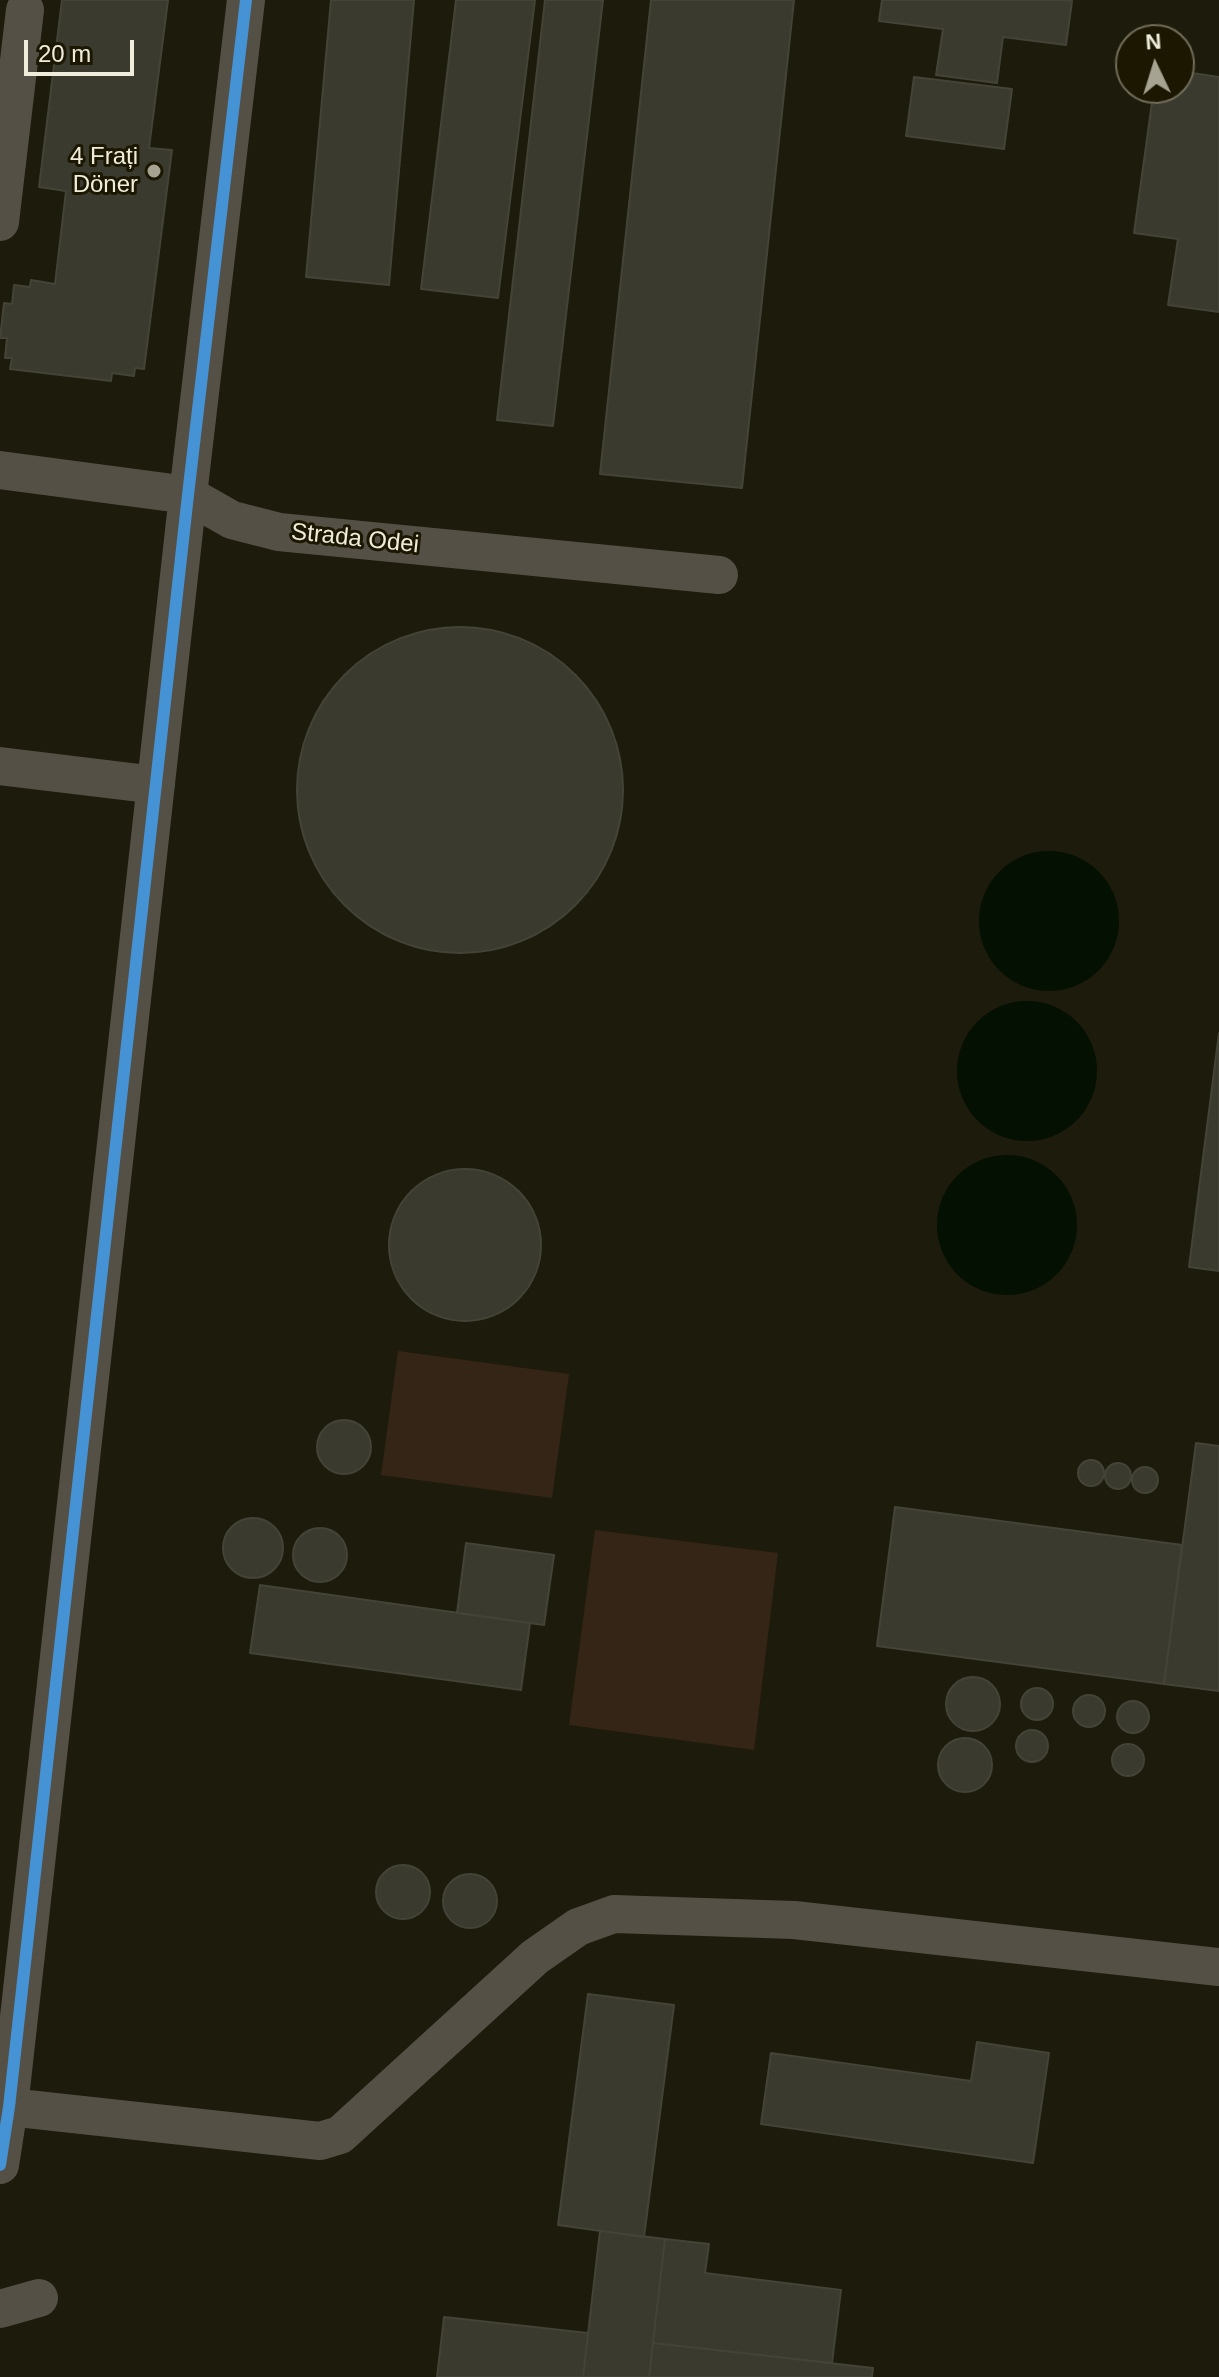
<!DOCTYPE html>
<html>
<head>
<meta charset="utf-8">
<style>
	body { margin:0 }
	#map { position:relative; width:1219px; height:2377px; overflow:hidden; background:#1d1b0c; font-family:Helvetica,sans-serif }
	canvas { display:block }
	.north { position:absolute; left:1115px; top:24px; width:80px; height:80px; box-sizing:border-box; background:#1b1700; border:2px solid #706c58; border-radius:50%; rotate:356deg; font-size:22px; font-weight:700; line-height:32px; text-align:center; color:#efecdb }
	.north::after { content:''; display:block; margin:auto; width:28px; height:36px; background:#a6a393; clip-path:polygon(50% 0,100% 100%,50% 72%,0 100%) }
	.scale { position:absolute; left:24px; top:40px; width:110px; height:36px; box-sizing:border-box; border:4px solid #efecdb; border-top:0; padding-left:10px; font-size:24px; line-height:28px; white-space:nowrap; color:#efecdb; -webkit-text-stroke:6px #1b1700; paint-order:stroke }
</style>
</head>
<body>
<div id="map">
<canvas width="1219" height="2377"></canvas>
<div class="north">N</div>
<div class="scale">20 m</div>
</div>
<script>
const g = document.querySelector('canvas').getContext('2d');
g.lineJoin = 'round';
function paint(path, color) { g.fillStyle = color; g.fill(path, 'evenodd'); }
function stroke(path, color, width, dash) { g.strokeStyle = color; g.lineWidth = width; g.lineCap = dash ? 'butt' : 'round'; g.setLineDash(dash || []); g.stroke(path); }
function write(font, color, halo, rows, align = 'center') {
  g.font = font + ' Helvetica,sans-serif'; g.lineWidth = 6; g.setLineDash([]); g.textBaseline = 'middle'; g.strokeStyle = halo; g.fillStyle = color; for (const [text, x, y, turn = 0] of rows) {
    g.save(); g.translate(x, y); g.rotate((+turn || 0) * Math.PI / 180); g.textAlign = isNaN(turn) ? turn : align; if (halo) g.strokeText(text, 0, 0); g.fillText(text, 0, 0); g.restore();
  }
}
paint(new Path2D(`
	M398,1351l171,23 -17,124 -171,-23z
	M595,1530l183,23 -24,197 -185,-25z`), '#352516');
paint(new Path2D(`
	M979 921a70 70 0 1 1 140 0a70 70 0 1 1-140 0Z
	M957 1071a70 70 0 1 1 140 0a70 70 0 1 1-140 0Z
	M937 1225a70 70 0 1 1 140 0a70 70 0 1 1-140 0Z`), '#041002');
const building = new Path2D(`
	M62,0h106l-19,148 23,2 -28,219 -9,-1 -1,8 -22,-3 -1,8 -101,-12 2,-11h-7l2,-20h-7l4,-35 8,1 2,-19 16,2 1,-7 24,4 11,-93 -27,-4z
	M331,0h83l-25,285 -83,-8z
	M456,0h79l-37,298 -77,-9z
	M545,0h58l-50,426 -56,-6z
	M651,0h143l-52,488 -142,-14z
	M882,0h184l6,1 -6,44 -63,-8 -6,46 -61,-8 7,-46 -64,-8z
	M1179,71l40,6v235l-51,-7 10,-66 -44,-6 20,-145h25z
	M914,77l98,12 -8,60 -98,-13z
	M297 790a163 163 0 1 1 326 0a163 163 0 1 1-326 0Z
	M1219,1033v238l-30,-4z
	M389 1245a76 76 0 1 1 152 0a76 76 0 1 1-152 0Z
	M317 1447a27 27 0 1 1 54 0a27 27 0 1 1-54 0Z
	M1196,1443l23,3v245l-55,-7z
	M1078 1473a13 13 0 1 1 26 0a13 13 0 1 1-26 0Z
	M1105 1476a13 13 0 1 1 26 0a13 13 0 1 1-26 0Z
	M1132 1480a13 13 0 1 1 26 0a13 13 0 1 1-26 0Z
	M895,1507l287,38 -18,139 -287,-38z
	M223 1548a30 30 0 1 1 60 0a30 30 0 1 1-60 0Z
	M293 1555a27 27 0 1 1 54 0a27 27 0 1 1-54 0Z
	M466,1543l88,12 -10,70 -87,-12z
	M260,1585l270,38 -9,67 -271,-37z
	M946 1704a27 27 0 1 1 54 0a27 27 0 1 1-54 0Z
	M1021 1704a16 16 0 1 1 32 0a16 16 0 1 1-32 0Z
	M1073 1711a16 16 0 1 1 32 0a16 16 0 1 1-32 0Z
	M1117 1717a16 16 0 1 1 32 0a16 16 0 1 1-32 0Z
	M1016 1746a16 16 0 1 1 32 0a16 16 0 1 1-32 0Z
	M938 1765a27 27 0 1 1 54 0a27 27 0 1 1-54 0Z
	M1112 1760a16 16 0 1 1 32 0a16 16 0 1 1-32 0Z
	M376 1892a27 27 0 1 1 54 0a27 27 0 1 1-54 0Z
	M443 1901a27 27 0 1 1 54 0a27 27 0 1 1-54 0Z
	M588,1994l86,11 -30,232 -86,-12z
	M977,2042l72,11 -16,110 -272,-39 10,-71 200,28z
	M600,2231l65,8 -16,138h-66z
	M665,2239l44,5 -4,29 136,17 -9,73 -179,-20z
	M444,2317l144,16 -5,44h-146z
	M653,2343l220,25 -1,9h-223z`);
paint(building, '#3a3b2e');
stroke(building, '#434437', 2);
stroke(new Path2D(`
	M0,222l25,-212
	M0,470l188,25 44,25 47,12 440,43
	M0,766l156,19
	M9,2107l311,34 20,-6 195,-178 43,-30 36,-13 180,6 425,47
	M0,2165l9,-58 179,-1612 58,-495
	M0,2309l39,-11`), '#555046', 38);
stroke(new Path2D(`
	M0,2165l9,-58 179,-1612 58,-495`), '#4593d4', 12);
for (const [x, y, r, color] of [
	[154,171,8,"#a6a393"]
]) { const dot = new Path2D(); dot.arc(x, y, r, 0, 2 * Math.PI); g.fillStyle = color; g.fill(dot); stroke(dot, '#1b1700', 3); }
write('24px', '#efecdb', '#1b1700', [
	["4 Frați",138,157],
	["Döner",138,185]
], 'right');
write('24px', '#efecdb', '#1b1700', [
	["Strada Odei",355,539,6]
]);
</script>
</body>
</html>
